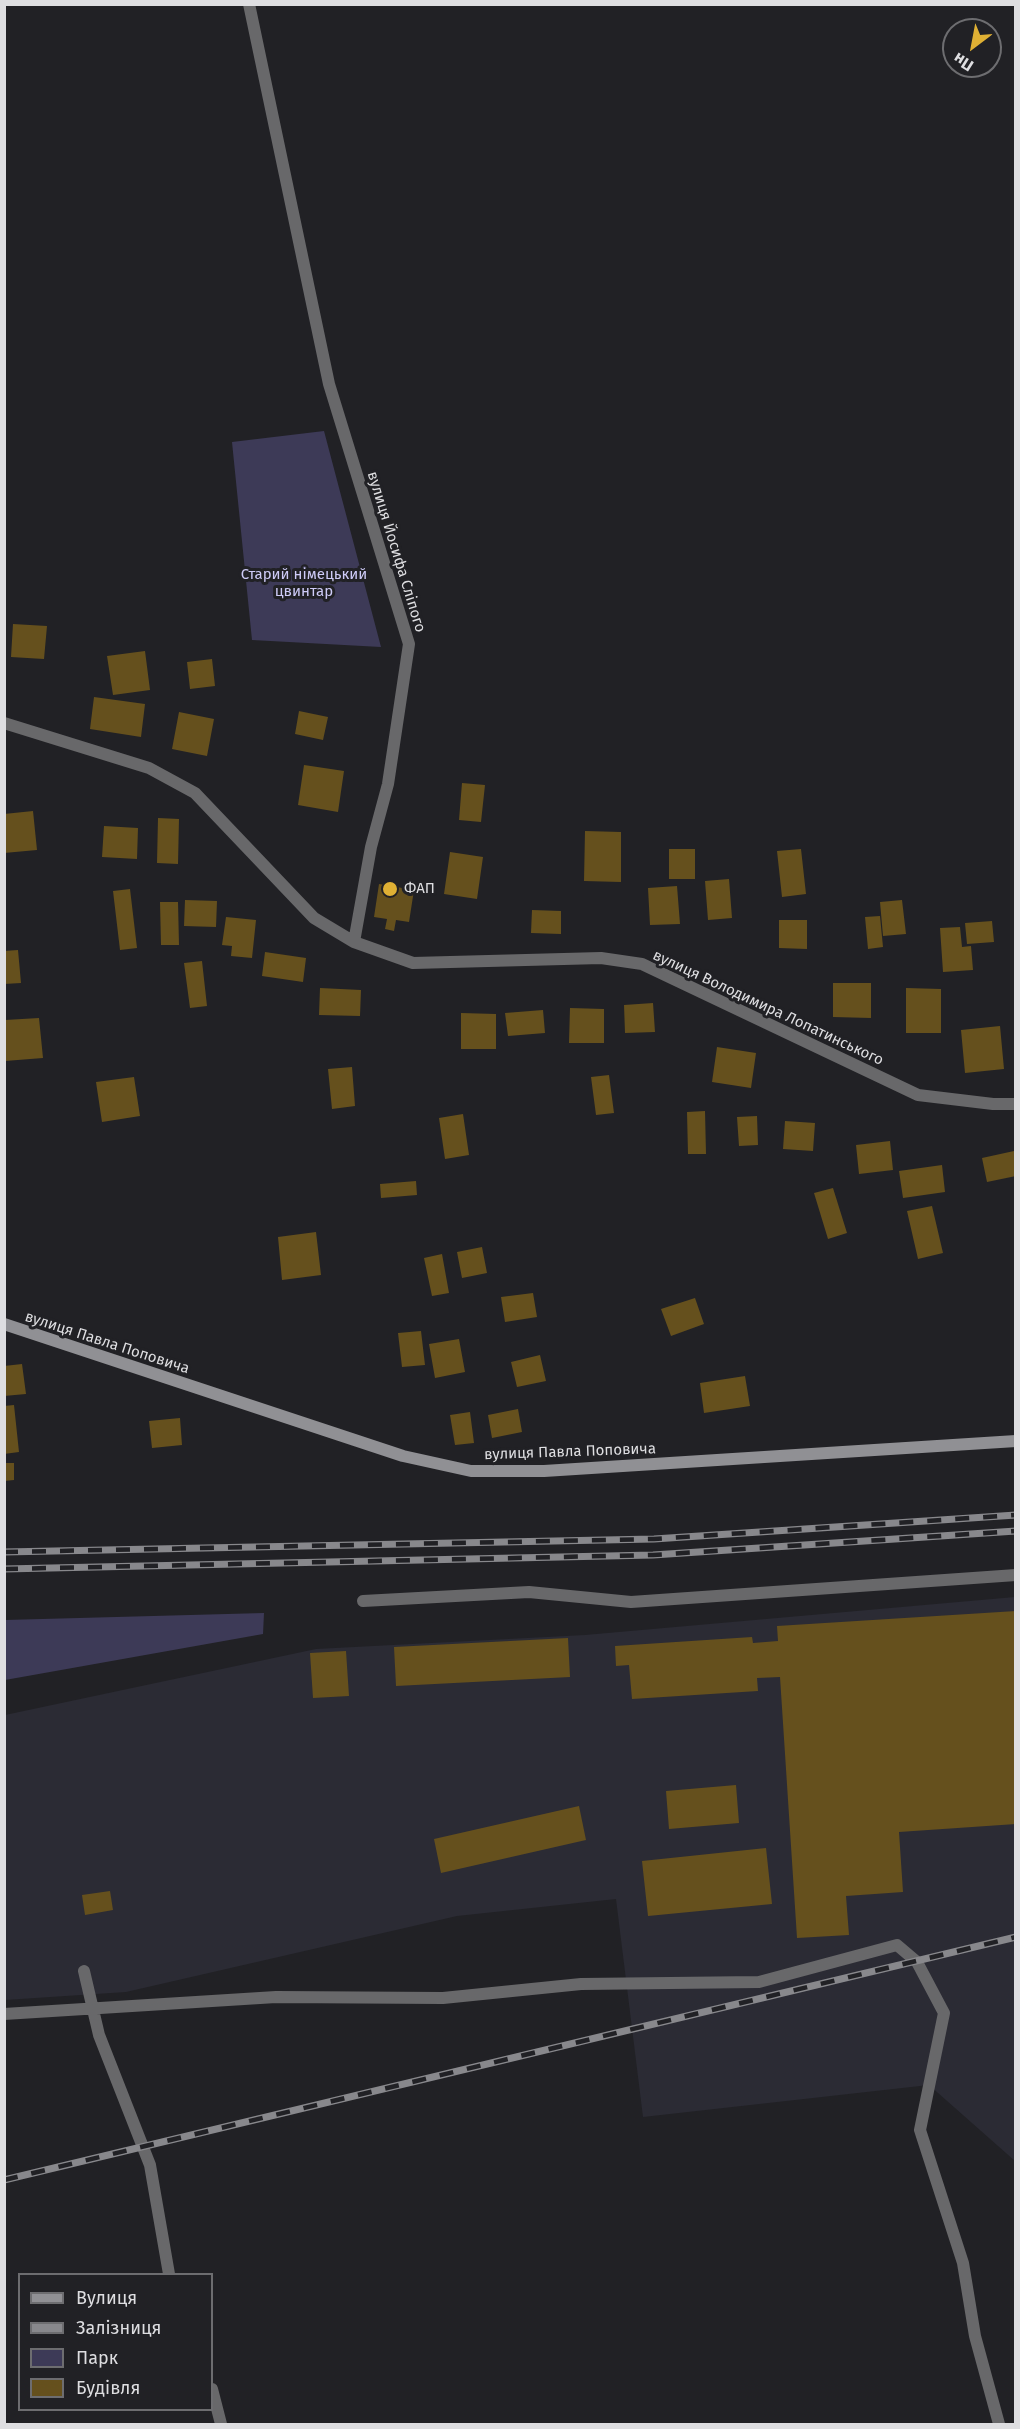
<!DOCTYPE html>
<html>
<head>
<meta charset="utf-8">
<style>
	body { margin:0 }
	#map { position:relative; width:1020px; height:2429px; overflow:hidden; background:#212125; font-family:"Fira Sans",sans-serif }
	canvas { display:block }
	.frame { position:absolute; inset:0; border:6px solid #dedee1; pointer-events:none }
	.legend { position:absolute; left:18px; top:2273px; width:195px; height:138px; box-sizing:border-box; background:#212125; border:2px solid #6d6d70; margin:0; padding:8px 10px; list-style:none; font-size:18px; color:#dedee1 }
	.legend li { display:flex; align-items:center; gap:12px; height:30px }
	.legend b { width:30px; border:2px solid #6d6d70 }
	.north { position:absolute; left:942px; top:18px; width:60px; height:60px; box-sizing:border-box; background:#212125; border:2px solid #6d6d70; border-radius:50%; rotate:212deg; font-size:16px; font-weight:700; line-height:24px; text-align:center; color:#dedee1 }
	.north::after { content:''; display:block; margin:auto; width:21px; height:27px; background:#dfb034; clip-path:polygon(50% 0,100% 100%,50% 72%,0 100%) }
</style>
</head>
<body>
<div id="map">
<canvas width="1020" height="2429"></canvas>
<div class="frame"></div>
<ul class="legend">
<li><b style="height:8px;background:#909094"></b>Вулиця</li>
<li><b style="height:8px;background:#88888c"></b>Залізниця</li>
<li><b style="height:16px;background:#3d3a57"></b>Парк</li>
<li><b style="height:16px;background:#65501d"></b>Будівля</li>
</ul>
<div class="north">Пн</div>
</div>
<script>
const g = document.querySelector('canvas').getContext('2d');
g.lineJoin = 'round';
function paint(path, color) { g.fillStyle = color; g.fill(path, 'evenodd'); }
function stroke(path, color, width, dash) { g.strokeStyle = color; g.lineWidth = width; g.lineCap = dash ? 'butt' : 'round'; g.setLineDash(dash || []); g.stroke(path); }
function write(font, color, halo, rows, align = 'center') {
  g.font = font + ' "Fira Sans",sans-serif'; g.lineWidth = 6; g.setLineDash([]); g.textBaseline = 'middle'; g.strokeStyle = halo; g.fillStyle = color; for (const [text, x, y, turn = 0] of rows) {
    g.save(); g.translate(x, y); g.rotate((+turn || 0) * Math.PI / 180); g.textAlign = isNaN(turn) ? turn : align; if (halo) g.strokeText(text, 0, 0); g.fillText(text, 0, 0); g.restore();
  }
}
paint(new Path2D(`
	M1015,1597v564l-86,-76 -286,32 -27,-218 -159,17 -331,76 -121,8v-285l311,-66 269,-14z`), '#2b2b34');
paint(new Path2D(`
	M324,431l57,216 -129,-7 -20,-198z
	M264,1613l-1,21 -258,46v-60z`), '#3d3a57');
paint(new Path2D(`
	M13,624l34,2 -3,33 -33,-2z
	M145,651l5,39 -37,5 -6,-39z
	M212,659l3,27 -25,3 -3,-27z
	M94,697l51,7 -4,33 -51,-8z
	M299,711l29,6 -5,23 -28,-6z
	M179,712l35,7 -7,37 -35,-7z
	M304,765l40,6 -6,41 -40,-7z
	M462,783l23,2 -4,37 -22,-2z
	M33,811l4,39 -33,3v-39z
	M158,818l21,1 -1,45 -21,-1z
	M104,826l34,2 -1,31 -35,-2z
	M585,831l36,1v50l-37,-1z
	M669,849h26v30h-26z
	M801,849l5,45 -24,3 -5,-46z
	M450,852l33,5 -6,42 -33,-5z
	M729,879l3,39 -24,2 -3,-39z
	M379,884l35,6 -5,32 -13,-2 -2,11 -9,-2 2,-10 -13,-2z
	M677,886l3,38 -30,1 -2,-37z
	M130,889l7,59 -17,2 -7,-59z
	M185,900l32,1 -1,26 -32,-1z
	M902,900l4,34 -23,2 -3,-34z
	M160,902h18l1,43h-18z
	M532,910l29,1v23l-30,-1z
	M880,916l3,31 -15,2 -3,-32z
	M226,917l30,3 -4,38 -21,-2 1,-10 -10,-1z
	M779,920h28v29l-28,-1z
	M992,921l2,21 -27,2 -2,-21z
	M960,927l2,20 9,-1 2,24 -30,2 -3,-44z
	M18,950l3,33 -17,1v-33z
	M265,952l41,6 -3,24 -41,-6z
	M202,961l5,45 -17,2 -6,-45z
	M833,983h38v35l-38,-1z
	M320,988l41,2 -1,26 -41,-1z
	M906,988l35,1v44h-35z
	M653,1003l2,29 -30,1 -1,-28z
	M570,1008l34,1v34h-35z
	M543,1010l2,23 -37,3 -3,-23z
	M461,1013l35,1v35h-35z
	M39,1018l4,40 -38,3v-41z
	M1000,1026l4,43 -39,4 -4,-43z
	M717,1047l39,6 -5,35 -39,-6z
	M352,1067l3,39 -23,3 -4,-40z
	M609,1075l5,38 -18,2 -5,-38z
	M134,1077l6,39 -38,6 -6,-40z
	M705,1111l1,43h-18l-1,-42z
	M463,1114l6,41 -24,4 -6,-41z
	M757,1116l1,29 -19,1 -2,-29z
	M785,1121l30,2 -2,28 -30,-2z
	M890,1141l3,29 -34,4 -3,-29z
	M1014,1151l2,25 -29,6 -5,-24z
	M942,1165l3,27 -42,6 -4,-27z
	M416,1181l1,14 -36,3 -1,-14z
	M833,1188l14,45 -19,6 -14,-46z
	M932,1206l11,47 -25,6 -11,-48z
	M316,1232l5,43 -39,5 -4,-43z
	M482,1247l5,26 -25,5 -5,-26z
	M442,1254l7,39 -17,3 -8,-38z
	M533,1293l4,24 -32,5 -4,-25z
	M695,1298l9,26 -33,12 -10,-27z
	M421,1331l4,34 -23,2 -4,-34z
	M459,1339l6,33 -30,6 -6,-34z
	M540,1355l6,26 -29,6 -6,-25z
	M22,1364l4,30 -22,2v-30z
	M745,1376l5,30 -46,7 -4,-30z
	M14,1405l5,47 -15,2v-48z
	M518,1409l4,23 -30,6 -4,-23z
	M470,1412l4,31 -19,2 -5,-30z
	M180,1418l2,27 -30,3 -3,-27z
	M4,1463h10v17l-10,1z
	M1016,1611v213l-117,8 4,60 -57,4 3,39 -52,3 -17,-261 -23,1 1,13 -126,8 -3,-34 -13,1 -1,-20 137,-9 1,6 25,-2 -1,-15z
	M568,1638l2,39 -174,9 -2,-39z
	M346,1651l3,45 -36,2 -3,-45z
	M736,1785l3,38 -70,6 -3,-38z
	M579,1806l7,34 -145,33 -7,-34z
	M766,1848l6,56 -124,12 -6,-55z
	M110,1891l3,19 -28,5 -3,-20z`), '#65501d');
stroke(new Path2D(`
	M363,1601l166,-9 102,10 385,-27
	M84,1971l15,64 51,130 19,109
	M4,2014l272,-17 167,1 138,-14 178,-2 138,-37 20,17 27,51 -24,117 43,133 12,73 24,88
	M212,2389l9,35`), '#68686a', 12);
stroke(new Path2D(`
	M249,4l80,380 80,260 -21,140 -17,63 -17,95
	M4,723l145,45 46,25 119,125 40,24 59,21 188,-5 41,6 276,131 75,9h23`), '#68686a', 12);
stroke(new Path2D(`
	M4,1324l399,132 68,15h73l472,-30`), '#909094', 12);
const rail = new Path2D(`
	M4,1552l650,-13 362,-24
	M4,1569l649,-14 363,-24
	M4,2180l1012,-243`);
stroke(rail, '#88888c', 7);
stroke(rail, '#212125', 4.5, [14]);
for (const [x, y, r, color] of [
	[390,889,8,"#dfb034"]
]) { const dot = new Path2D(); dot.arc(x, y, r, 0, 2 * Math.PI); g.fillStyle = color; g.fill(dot); stroke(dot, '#212125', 2); }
write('15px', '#dedee1', '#212125', [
	["вулиця Йосифа Сліпого",396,552,73],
	["вулиця Володимира Лопатинського",768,1008,25],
	["вулиця Павла Поповича",107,1343,18],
	["вулиця Павла Поповича",570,1452,-2]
]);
write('15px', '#cecbf7', '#212125', [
	["Старий німецький",304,575],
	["цвинтар",304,592]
]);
write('15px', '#dedee1', '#212125', [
	["ФАП",404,889]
], 'left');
</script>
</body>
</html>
